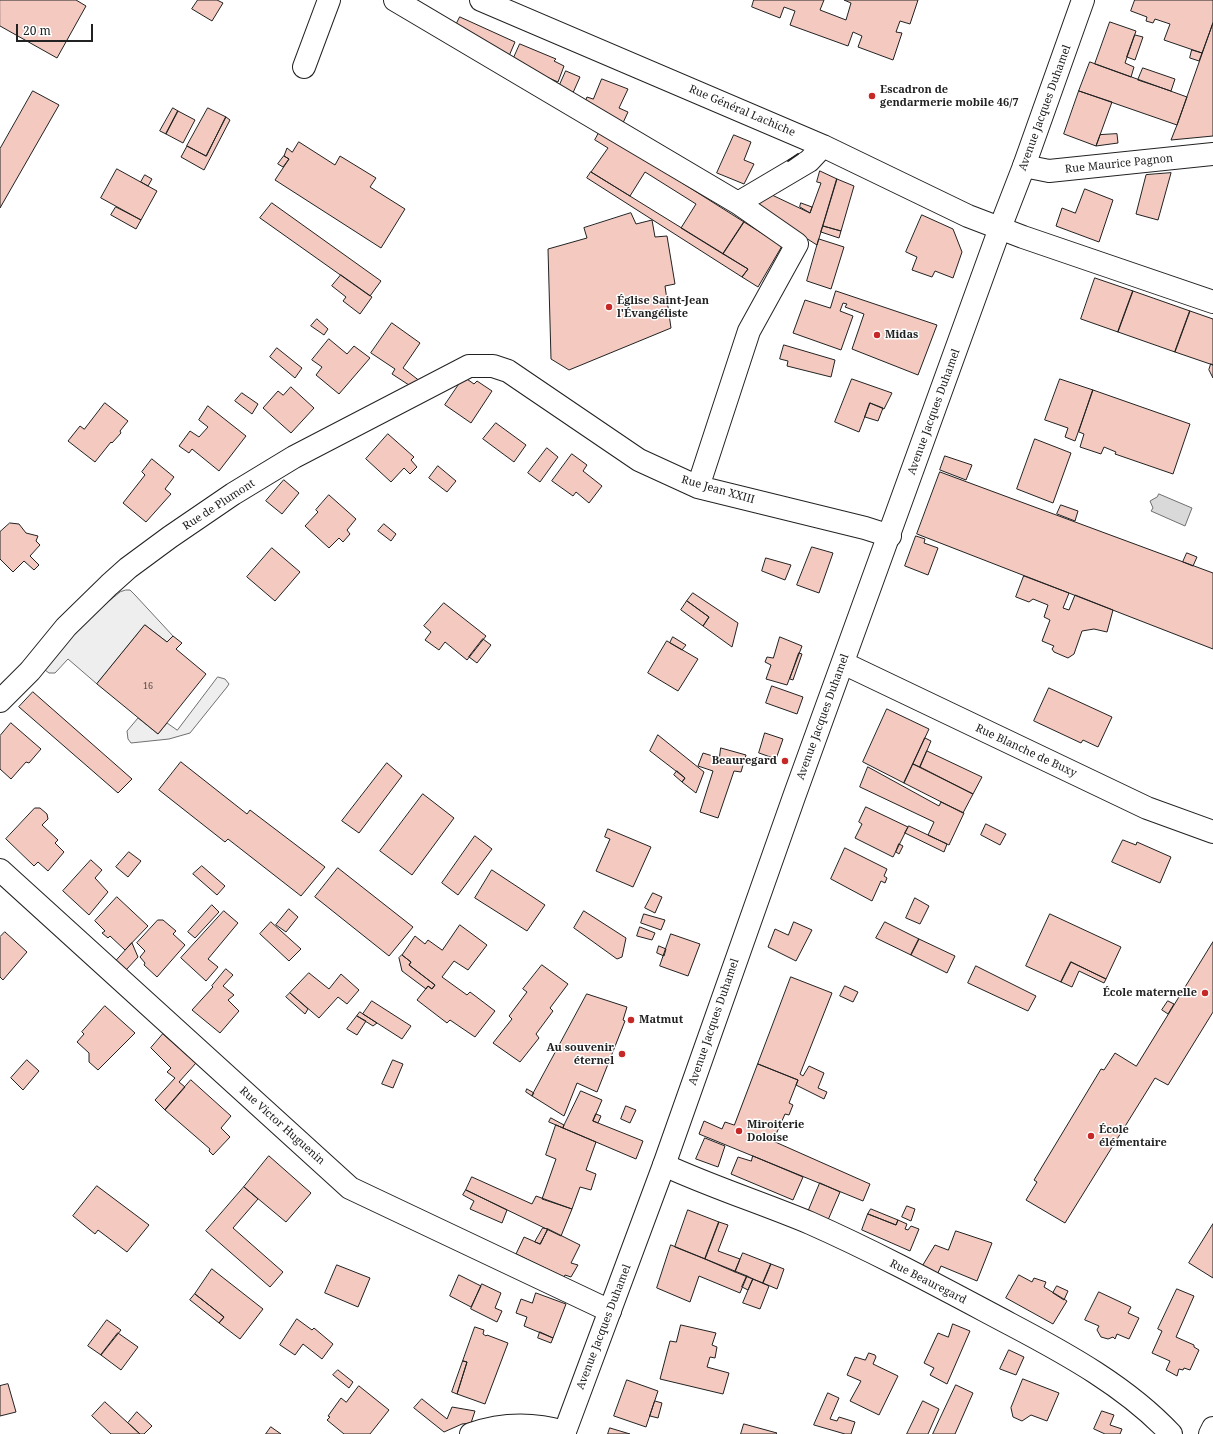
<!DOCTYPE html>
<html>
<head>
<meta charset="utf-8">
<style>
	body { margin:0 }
	#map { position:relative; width:1213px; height:1434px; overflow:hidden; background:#fff; font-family:"Noto Serif",serif }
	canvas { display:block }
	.scale { position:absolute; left:16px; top:24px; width:77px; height:18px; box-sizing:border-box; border:2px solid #222; border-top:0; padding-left:5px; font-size:12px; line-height:14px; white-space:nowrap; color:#222; -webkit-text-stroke:3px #fff; paint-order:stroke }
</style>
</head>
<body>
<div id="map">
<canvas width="1213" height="1434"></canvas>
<div class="scale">20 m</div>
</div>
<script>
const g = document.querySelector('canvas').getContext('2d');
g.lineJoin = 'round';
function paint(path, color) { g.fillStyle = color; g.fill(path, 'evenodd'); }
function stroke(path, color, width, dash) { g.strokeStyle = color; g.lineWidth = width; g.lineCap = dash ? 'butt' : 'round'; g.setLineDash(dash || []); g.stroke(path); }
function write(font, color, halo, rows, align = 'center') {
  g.font = font + ' "Noto Serif",serif'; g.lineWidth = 3; g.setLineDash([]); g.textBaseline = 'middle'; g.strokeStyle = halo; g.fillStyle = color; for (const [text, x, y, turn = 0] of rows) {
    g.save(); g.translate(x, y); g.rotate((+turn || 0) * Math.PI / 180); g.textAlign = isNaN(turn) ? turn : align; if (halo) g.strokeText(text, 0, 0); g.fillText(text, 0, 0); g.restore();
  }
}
const green = new Path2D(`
	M126,590h4l5,5 38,41 -6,6 -22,-17 -48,59 -29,-25 -13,14h-6l-4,-3 36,-46 39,-32z
	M218,677l7,2 4,5 -2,3 -37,46 -21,6 -38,4 -3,-4 -1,-8 11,-13 20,16 9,-11 10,7z`);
paint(green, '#eee');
stroke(green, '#6f6f6f', 1);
const water = new Path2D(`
	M1159,494l33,14 -7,18 -34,-15 2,-3 -3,-7 7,-4z`);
paint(water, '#d9d9d9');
stroke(water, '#6f6f6f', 1);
const building = new Path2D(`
	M0,0h76l10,6 -29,52 -57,-32z
	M198,0h19l6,3 -11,18 -20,-12z
	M754,0h70l-4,10 26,10 5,-17 -7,-3h74l-8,24 -10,-3 -4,11 6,1 -9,27 -35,-13 4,-11 -9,-4 -5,14 -58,-21 5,-14 -11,-4 -4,11 -28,-11z
	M1135,0h78v23l-11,30 -38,-13 6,-16 -15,-5 -2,4 -7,-2 1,-4 -16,-6z
	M460,17l55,25 -6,14 -55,-27z
	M1110,22l26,9 -11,32 9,4 -3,10 -36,-13z
	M1213,23v113l-42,4 6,-15z
	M1135,35l8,2 -8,23 -8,-3z
	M520,44l36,15 -2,2 10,5 -6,16 -46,-20z
	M1192,50l10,3 -3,8 -9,-3z
	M1090,62l97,35 -10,28 -98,-34z
	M1143,68l32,11 -4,12 -33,-11z
	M566,71l14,6 -8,18 -14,-6z
	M602,79l26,10 -9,19 9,4 -6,13 -39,-18 4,-10 6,2z
	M33,91l26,14 -59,103v-59z
	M1079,91l33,11 -16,44 -32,-12z
	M173,108l5,3 -12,23 -6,-3z
	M208,108l18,9 -20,39 -19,-10z
	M178,111l17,9 -12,23 -17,-9z
	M226,117l4,3 -26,50 -23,-13 6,-11 19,10z
	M600,131l144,91 -21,32 -42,-26 15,-24 -51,-32 -15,24 -39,-24 17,-24 -13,-8z
	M1117,134l1,9 -22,3 4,-11z
	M734,135l17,7 -7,18 10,4 -10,20 -27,-11z
	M299,142l36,23 5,-9 36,22 -6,9 35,22 -24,39 -106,-68 14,-21 -5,-3 3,-8 5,4z
	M284,156l5,3 -6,8 -5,-3z
	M117,169l40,22 -16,29 -40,-22z
	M820,171l17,8 -20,66 -65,-41 20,-9 38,18 11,-30 -4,-1z
	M591,172l157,97 -6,8 -155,-99z
	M1171,173l-13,47 -22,-6 10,-39z
	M145,175l7,4 -4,7 -7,-4z
	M837,179l17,7 -13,45 -18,-5z
	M1085,189l28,11 -14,42 -43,-16 6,-18 13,5z
	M272,203l109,78 -11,15 -110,-78z
	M801,203l11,4 -2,6 -10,-6z
	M116,207l25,13 -5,9 -25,-14z
	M631,213l5,11 16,-4 3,17 12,-1 8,48 -10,2 6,42 -102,42 -18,-11 -3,-110 39,-11 -3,-10z
	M922,215l31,14 9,23 -9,26 -18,-7 -3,6 -20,-7 5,-13 -11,-5z
	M744,222l38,24 -24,41 -16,-10 6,-8 -25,-15z
	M823,226l18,5 -2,7 -18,-6z
	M819,239l25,8 -13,42 -24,-8z
	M341,275l31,22 -12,17 -17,-13 3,-4 -14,-11z
	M1095,278l38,13 -15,41 -37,-13z
	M836,291l101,34 -19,50 -66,-26 12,-35 -19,-7 2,-3 -4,-1 -3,8 13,5 -12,34 -48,-17 12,-33 25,8z
	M1133,291l57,20 -15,41 -57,-20z
	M1190,311l23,8v46l-38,-13z
	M317,319l11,10 -4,6 -13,-9z
	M392,323l28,20 -17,25 18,14 -9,5 -20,-13 3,-5 -24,-16z
	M329,339l18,15 7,-8 16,12 -31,36 -23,-19 6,-8 -10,-7z
	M784,345l51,15 -4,17 -44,-11 1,-5 -8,-2z
	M277,348l25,20 -7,10 -25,-21z
	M1211,364l2,1v13l-4,-8z
	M464,377l10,7 3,-3 15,10 -21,32 -26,-18z
	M852,379l40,14 -8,16 -14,-6 -11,29 -24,-10z
	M1060,379l33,11 -18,51 -10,-4 3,-9 -23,-8z
	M291,387l23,21 -23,25 -28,-25 15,-17 5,4z
	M1093,390l97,34 -17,50 -58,-20 1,-2 -12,-5 -3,7 -21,-7 4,-13 -5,-2z
	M242,393l16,11 -6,10 -17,-13z
	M105,403l23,18 -8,10 1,2 -9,10 -1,-1 -16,20 -27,-21 12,-15 4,3z
	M870,403l13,5 -5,13 -13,-4z
	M208,406l38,30 -27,35 -27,-22 -3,4 -10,-7 11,-15 9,6 9,-10 -9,-7z
	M496,423l30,22 -12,17 -31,-23z
	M388,434l26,23 -3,3 6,7 -7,7 -6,-6 -13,14 -25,-23z
	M1035,439l36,14 -18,50 -36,-14z
	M547,448l11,9 -18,25 -12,-9z
	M572,454l15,11 -4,6 19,15 -13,17 -13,-11 -3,4 -21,-15z
	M945,456l27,9 -6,15 -26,-10z
	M152,459l22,18 -9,12 6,5 -25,28 -23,-19 22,-28 -3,-3z
	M438,466l18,15 -9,11 -18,-14z
	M940,472l273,101v76l-296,-115z
	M284,480l15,13 -17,21 -16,-13z
	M329,495l27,24 -9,11 3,4 -7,8 -4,-4 -10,10 -24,-22 13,-14 -2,-2z
	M1061,505l17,6 -3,10 -18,-7z
	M10,523l9,1 7,9 12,3 -2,5 4,4 -10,11 9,9 -5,5 -10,-9 -11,11 -13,-13v-27z
	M384,524l12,10 -5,7 -13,-10z
	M916,536l9,3 -1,4 14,5 -10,27 -23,-9z
	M812,547l21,6 -14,40 -22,-8z
	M272,548l28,24 -25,29 -28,-24z
	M1187,553l10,4 -4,9 -10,-4z
	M766,558l25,7 -6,15 -23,-9z
	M1024,576l45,17 -6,15 6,2 6,-15 38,15 -6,22 -13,-3 -12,2 -8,23 -6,4 -14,-6 -2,-3 2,-3 -12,-5 8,-21 -6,-3 4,-12 -15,-6 -4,3 -13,-5z
	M693,593l45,30 -6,24 -29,-21 6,-9 -22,-16z
	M687,601l22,16 -6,9 -22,-16z
	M444,603l42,33 -19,24 -22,-18 -6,8 -14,-10 6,-8 -7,-6z
	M145,625l22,17 6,-6 9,7 -6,6 30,25 -48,60 -61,-50z
	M673,637l13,8 -4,5 -12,-7z
	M780,637l22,9 -15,39 -21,-6 5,-14 -6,-3 2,-5 6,1z
	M483,639l8,6 -14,18 -8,-6z
	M667,641l31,18 -20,32 -30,-18z
	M799,653l3,1 -9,26 -3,-1z
	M772,686l31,11 -6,17 -31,-11z
	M1049,688l63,29 -14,30 -15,-7 -2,3 -47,-22z
	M33,692l99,87 -14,14 -99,-86z
	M887,709l42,20 -25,54 -41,-21z
	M11,723l30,26 -12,14 -3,-1 -15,17 -11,-10v-33z
	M765,733l18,6 -7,20 -17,-6z
	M658,735l46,37 -8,21 -14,-11 3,-4 -35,-27z
	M925,738l6,3 -11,26 -7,-3z
	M721,748l25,7 -5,17 -7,-1 -16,47 -18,-6 13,-41 -15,-5 5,-13 16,5z
	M927,751l55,26 -9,17 -53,-27z
	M181,762l66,52 3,-4 75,57 -24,29 -73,-57 -3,3 -66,-52z
	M387,763l15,13 -43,57 -17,-12z
	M913,764l60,30 -10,19 -59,-30z
	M868,767l71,39 2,-4 23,11 -15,32 -21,-10 6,-13 -74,-35z
	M677,771l8,7 -3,4 -8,-7z
	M423,794l31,24 -42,57 -32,-24z
	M866,807l42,20 -15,30 -38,-19 7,-14 -3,-2z
	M35,808h5l7,6 1,5 -6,6 16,15 -3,3 9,9 -16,19 -10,-9 -4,4 -28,-27z
	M986,824l20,10 -6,11 -19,-10z
	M909,826l38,18 -3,8 -39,-19z
	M608,829l43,18 -18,40 -37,-16 14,-32 -5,-2z
	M475,836l17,13 -34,46 -16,-12z
	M1123,840l13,5 1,-3 34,15 -11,26 -48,-21z
	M899,844l4,2 -4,8 -3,-2z
	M845,848l42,21 -3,7 3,2 -2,5 -4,-2 -9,20 -41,-22z
	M129,852l12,9 -13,16 -12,-10z
	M91,860l11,10 -7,8 13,14 -19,23 -26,-24z
	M202,866l23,20 -8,9 -24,-21z
	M338,868l75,59 -24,29 -74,-59z
	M492,870l53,35 -18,26 -52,-33z
	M653,893l9,4 -7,16 -10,-5z
	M117,897l31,29 -23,24 -15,-14 -2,2 -6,-5 3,-2 -10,-10z
	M915,898l14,8 -9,18 -14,-6z
	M212,905l7,7 -24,26 -7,-6z
	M289,909l9,8 -12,15 -10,-7z
	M224,911l14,12 -30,36 10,8 -12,14 -25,-23z
	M584,911l42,27 -4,19 -5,2 -43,-31z
	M644,914l21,6 -4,10 -20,-7z
	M1050,914l71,33 -15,32 -35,-17 -10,20 -35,-16z
	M158,920h5l13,11 -3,3 12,11 -28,32 -13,-12 1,-2 -5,-6 5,-6 -8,-8z
	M271,922l30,27 -12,12 -29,-27z
	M794,922l18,8 -16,31 -28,-14 7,-18 13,6z
	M885,922l34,17 -8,16 -35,-17z
	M460,925l27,20 -19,25 -14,-9 -12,16 25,18 3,-3 25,19 -20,26 -25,-17 -3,3 -30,-23 11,-14 4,3 3,-4 -26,-20 2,-3 -9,-7 13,-19 10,8 3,-4 14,10z
	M640,927l15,6 -3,7 -15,-4z
	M5,932l22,20 -24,28 -3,-3v-40z
	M671,934l29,10 -12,32 -28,-10z
	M919,939l36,17 -8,17 -36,-18z
	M1213,942v70l-45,73 -13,-7 -90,145 -39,-23 11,-18 -3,-2 67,-111 3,1 11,-17 21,13z
	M132,943l6,14 -12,13 -10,-9z
	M659,946l7,3 -2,7 -7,-3z
	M402,955l9,7 -2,3 26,20 -3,4 -4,-3 -2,3 -24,-18 -3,-13z
	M1071,962l35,17 -2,4 -25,-12 -7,16 -11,-5z
	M542,965l26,19 -18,24 3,3 -17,23 3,4 -19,24 -27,-19 19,-24 -3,-3 18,-24 -4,-3z
	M976,966l60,30 -8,15 -60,-28z
	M226,969l7,6 -10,11 11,9 -6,5 11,11 -19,22 -28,-23 21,-23 -1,-1z
	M309,973l20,16 12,-15 18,16 -12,14 -9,-7 -19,21 -29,-25z
	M791,977l41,16 -32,81 3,2 6,-10 15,7 -6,15 9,4 -3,7 -28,-14 2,-5 -40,-16z
	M845,986l13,6 -5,10 -13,-6z
	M290,993l18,16 -3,5 -19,-17z
	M587,994l40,13 -4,13 2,1 -28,71 -20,-9 -13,33 -32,-20z
	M372,1001l39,25 -9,13 -39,-25z
	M1168,1001l6,3 -6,10 -6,-4z
	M105,1006l30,27 -37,37 -9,-8v-9l-12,-11 7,-8 -2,-2z
	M360,1012l3,2 14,9 -4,3 -16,-10z
	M357,1016l9,5 -9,14 -10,-6z
	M163,1034l33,29 -17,19 6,5 -20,23 -10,-10 20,-22 -8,-6 4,-4 -20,-20z
	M27,1060l12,11 -16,19 -12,-12z
	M393,1060l10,4 -10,24 -11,-4z
	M758,1064l40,16 -9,23 4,2 -4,10 -4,-1 -12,27 97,43 -7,17 -164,-67 5,-13 18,8 3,-7 9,3z
	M191,1080l40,36 -10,12 9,9 -17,18 -4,-4 1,-2 -45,-39z
	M527,1089l7,4 -2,3 -6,-4z
	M581,1091l21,9 -9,21 50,20 -7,18 -73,-31z
	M626,1106l10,4 -6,13 -9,-4z
	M596,1114l5,2 -3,7 -5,-2z
	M551,1118l13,7 -1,3 -14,-6z
	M556,1125l40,17 -10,28 10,4 -5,16 -11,-3 -8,22 -30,-10 14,-40 -10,-4z
	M705,1138l20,8 -7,21 -22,-8z
	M269,1156l42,37 -25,29 -42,-35z
	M753,1156l50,21 -10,23 -62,-26 7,-17 13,4z
	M472,1177l60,27 4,-8 36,13 -11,27 -95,-46z
	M820,1183l20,9 -12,28 -20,-8z
	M97,1186l52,39 -22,27 -29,-22 -3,4 -22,-18z
	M244,1187l14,12 -25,29 50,44 -13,15 -64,-56z
	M466,1190l41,20 -5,13 -32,-14 4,-8 -11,-6z
	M907,1206l8,3 -4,12 -9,-4z
	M871,1209l27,11 -2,5 -28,-11z
	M688,1210l31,12 -14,37 -30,-12z
	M868,1214l28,11 2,-5 9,4 -2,5 3,1 3,-4 8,3 -9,22 -48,-21z
	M719,1222l9,3 -10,26 22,8 -5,13 -30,-13z
	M1213,1224v54l-24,-15z
	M543,1228l5,1 -8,15 -5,-2z
	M548,1229l32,16 -9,18 7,2 -7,12 -6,-2 -1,2 -48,-23 8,-17 16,7z
	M956,1231l36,12 -15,38 -36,-15 -4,9 -16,-7 14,-23 13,5z
	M671,1245l76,31 -7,17 -41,-17 -9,26 -33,-14z
	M743,1253l28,11 -8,19 -28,-11z
	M771,1264l13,5 -7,20 -14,-6z
	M337,1265l33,13 -12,29 -33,-14z
	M212,1269l51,40 -23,30 -21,-16 5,-6 -29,-23z
	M459,1275l22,11 -10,21 -21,-11z
	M1019,1275l13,7 2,-4 12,4 -2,5 23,14 -14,23 -47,-26z
	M747,1276l6,3 -5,11 -6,-3z
	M753,1279l16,7 -9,23 -17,-6z
	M482,1284l19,9 -6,15 7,3 -5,11 -26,-13z
	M1057,1286l11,5 -4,9 -11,-7z
	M1177,1289l17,7 -18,41 18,8v2l5,3 -9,20 -6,-2 -1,2 -4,-1 -2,7 -11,-6 4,-9 -18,-8 10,-22 -4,-2z
	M1099,1292l32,15 -3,6 11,5 -10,21 -12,-5 -2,5 -2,-2 -5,2 -7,-2 -4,-7 2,-4 -14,-6z
	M536,1293l30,11 -13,34 -29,-12 3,-9 -11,-4 5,-14 11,4z
	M195,1294l29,23 -5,6 -29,-23z
	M297,1319l15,11 2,-2 19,16 -11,15 -19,-15 -8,11 -15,-10z
	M107,1320l14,10 -20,25 -13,-9z
	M953,1324l17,7 -23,53 -17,-9 4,-7 -10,-5 14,-30 10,4z
	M681,1325l35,8 -4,12 5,2 -2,11 -5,-1 -3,10 22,6 -6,21 -63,-15 10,-38 6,1z
	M475,1327l9,3 -1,4 3,2 1,-1 21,8 -23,61 -28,-10 10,-32 -4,-1z
	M540,1332l13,6 -2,5 -13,-5z
	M118,1333l20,14 -17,23 -20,-15z
	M1009,1350l15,7 -8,18 -16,-6z
	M869,1353l6,2 1,2 -3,7 25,12 -19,39 -29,-14 11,-20 -14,-6 8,-18 10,3z
	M463,1361l4,1 -10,32 -5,-2z
	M338,1370l15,12 -4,6 -16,-13z
	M1023,1379l36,14 -12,28 -16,-6 -9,6 -9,-4 -2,-9z
	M627,1380l31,11 -12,36 -32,-11z
	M8,1384l8,28 -16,4v-30z
	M956,1385l17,8 -18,41h-22z
	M359,1386l30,24 -19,24h-26l-17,-14 3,-3 -2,-1 13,-18 5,4z
	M828,1393l11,5 -9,21 7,2 2,-4 16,5 -4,12h-6l-31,-9z
	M422,1399l25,20 5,-12 23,4 -4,12 -9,1 -18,8 -30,-24z
	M655,1401l7,2 -4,15 -8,-2z
	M923,1401l16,8 -11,25h-21z
	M105,1402l23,21 12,11h-29l-19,-18z
	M1102,1411l12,4 -4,10 12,4 -2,5h-15l-11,-5z
	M137,1412l15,14 -8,8h-4l-12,-11z
	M744,1424l33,9 -1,1h-35z
	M271,1427l10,7h-15z
	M610,1428l20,6h-22z`);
paint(building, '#f3c9c0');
stroke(building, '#222', 1);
const minor = new Path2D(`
	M395,0l343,203 59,41 -48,87 -51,156
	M481,0l342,146 145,70 55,21 190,65
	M304,67l25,-67
	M1024,166l25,5 164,-17
	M738,203l71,-42 14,-15
	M843,663l304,145 66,24
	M0,701l30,-30 36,-44 43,-42 19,-17 42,-31 63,-43 61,-37 175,-91h24l15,5 131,89 59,27 167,41 25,8
	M0,870l350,318 260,123
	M664,1165c48,22 98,38 146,58 68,30 134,66 200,101 57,30 117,63 161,110
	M471,1434c31,-11 63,-11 94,-2
	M1210,1434l3,-6`);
const major = new Path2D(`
	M564,1434l100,-269 131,-371 205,-566 24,-62 59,-166`);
stroke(minor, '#222', 24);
stroke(major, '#222', 24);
stroke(minor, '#fff', 22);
stroke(major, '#fff', 22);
stroke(new Path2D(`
	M788,161l10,-7`), '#222', 2);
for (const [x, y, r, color] of [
	[872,96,4,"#c62828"],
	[609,307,4,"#c62828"],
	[877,335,4,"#c62828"],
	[785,761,4,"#c62828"],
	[1205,993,4,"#c62828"],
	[631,1020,4,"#c62828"],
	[622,1054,4,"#c62828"],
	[739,1131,4,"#c62828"],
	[1091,1136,4,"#c62828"]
]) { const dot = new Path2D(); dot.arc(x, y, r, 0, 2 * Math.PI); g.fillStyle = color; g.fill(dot); stroke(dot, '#fff', 1.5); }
write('9px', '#564c4a', null, [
	["16",148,686]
]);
write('bold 11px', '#222', '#fff', [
	["Escadron de",880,90],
	["gendarmerie mobile 46/7",880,103],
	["Église Saint-Jean",617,301],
	["l'Évangéliste",617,314],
	["Midas",885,335],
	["Beauregard",777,761,"right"],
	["École maternelle",1197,993,"right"],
	["Matmut",639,1020],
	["Au souvenir",614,1048,"right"],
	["éternel",614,1061,"right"],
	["Miroiterie",747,1125],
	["Doloise",747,1138],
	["École",1099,1130],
	["élémentaire",1099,1143]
], 'left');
write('11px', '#222', '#fff', [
	["Avenue Jacques Duhamel",1045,108,-70],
	["Rue Général Lachiche",742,111,23],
	["Rue Maurice Pagnon",1119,164,-6],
	["Avenue Jacques Duhamel",934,412,-70],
	["Rue Jean XXIII",718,490,16],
	["Rue de Plumont",219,505,-33],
	["Avenue Jacques Duhamel",823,717,-70],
	["Rue Blanche de Buxy",1026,751,25],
	["Avenue Jacques Duhamel",714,1022,-71],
	["Rue Victor Huguenin",282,1126,42],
	["Rue Beauregard",928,1282,27],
	["Avenue Jacques Duhamel",604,1327,-69]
]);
</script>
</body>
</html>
